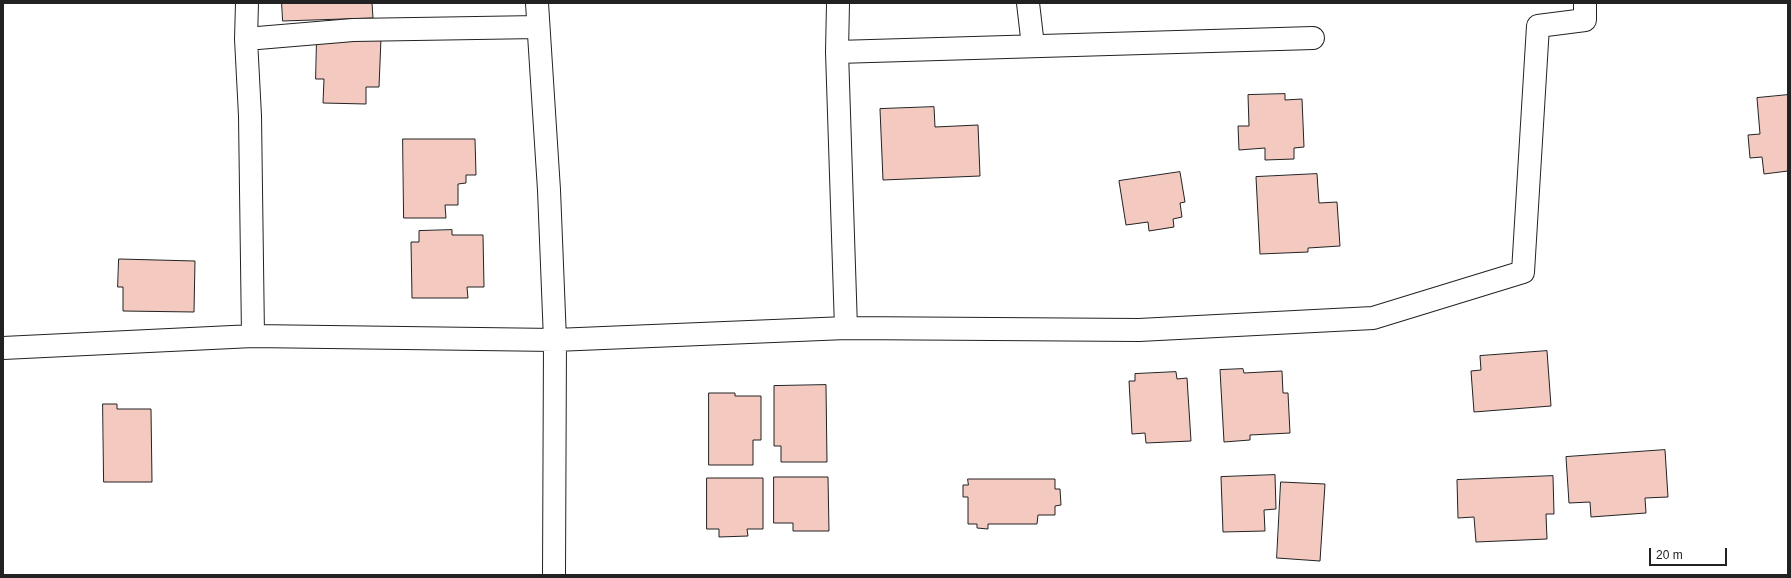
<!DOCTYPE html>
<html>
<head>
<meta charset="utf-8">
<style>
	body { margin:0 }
	#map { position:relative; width:1791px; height:578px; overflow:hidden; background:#fff; font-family:Arial,sans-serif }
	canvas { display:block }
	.frame { position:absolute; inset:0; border:4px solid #222; pointer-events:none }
	.scale { position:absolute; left:1649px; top:548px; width:78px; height:18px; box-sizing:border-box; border:2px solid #222; border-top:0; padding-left:5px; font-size:12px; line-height:14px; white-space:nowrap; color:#222; -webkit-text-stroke:3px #fff; paint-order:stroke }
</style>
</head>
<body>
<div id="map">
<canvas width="1791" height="578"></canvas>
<div class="frame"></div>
<div class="scale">20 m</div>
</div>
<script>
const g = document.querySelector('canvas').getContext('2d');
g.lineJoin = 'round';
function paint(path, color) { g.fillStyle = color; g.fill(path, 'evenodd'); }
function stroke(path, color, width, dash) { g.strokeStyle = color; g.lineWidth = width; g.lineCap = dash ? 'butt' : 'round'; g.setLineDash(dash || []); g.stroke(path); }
const building = new Path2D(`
	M282,3h90l1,15 -90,3z
	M317,36l64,2 -2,49h-13v17l-43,-1 1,-24h-8z
	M1285,94v6l17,-1 2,48 -10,1v11l-29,1v-12l-26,2 -1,-24h11l-1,-31z
	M1788,95v76l-24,3 -2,-17 -12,1 -2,-23 12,-1 -3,-36z
	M934,107l1,20 43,-2 2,51 -97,4 -3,-71z
	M403,139h72l1,36h-10v8l-8,1v21h-13l1,13h-42z
	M1180,172l5,30 -5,1 2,14 -9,2 1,8 -25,4 -1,-9 -22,3 -7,-44z
	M1317,174l2,29 18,-1 3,44 -32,2v4l-48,2 -4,-77z
	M452,230v5h31l1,52h-17l1,11h-56l-1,-56h8v-11z
	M119,259l76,2 -1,51 -71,-1v-24h-5z
	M1547,351l4,55 -77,6 -3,-41 10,-1 -1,-14z
	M1243,369l1,4 38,-2 1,22h5l2,40 -40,2v5l-26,2 -4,-72z
	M1176,372l1,7 10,-1 4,63 -45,2 -1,-10 -13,1 -3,-53h6v-7z
	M826,385l1,77h-46v-16h-7v-60z
	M709,393h26v3h26v44h-8v25h-44z
	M103,404h14v5h34l1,73h-48z
	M1665,450l3,47 -23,1 1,15 -55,4 -1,-15 -21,1 -3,-46z
	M1275,475l1,34 -12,1 1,21 -42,1 -2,-55z
	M1553,476l1,38h-8l1,25 -71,3 -2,-25 -16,1 -1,-38z
	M774,477h54l1,54h-36v-8h-19z
	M707,478h56v51h-16l1,7 -29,1v-8h-12z
	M968,479h87v10h5l1,16 -6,1v9h-17l-1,9h-49v5l-11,-1v-4h-9v-27h-5v-12h5z
	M1281,482l44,2 -5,77 -43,-3z`);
paint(building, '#f3c9c0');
stroke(building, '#222', 1);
const minor = new Path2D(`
	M247,3l-1,36 4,77 3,220
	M537,3l12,187 6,150 -1,235
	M838,3l-1,49 9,276
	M1028,3l5,43
	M246,39l107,-9 185,-3
	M837,52l476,-14
	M3,348l250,-12 302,4 291,-12 293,2 234,-12 150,-46 15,-246 47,-6v-17`);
stroke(minor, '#222', 24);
stroke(minor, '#fff', 22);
</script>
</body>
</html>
